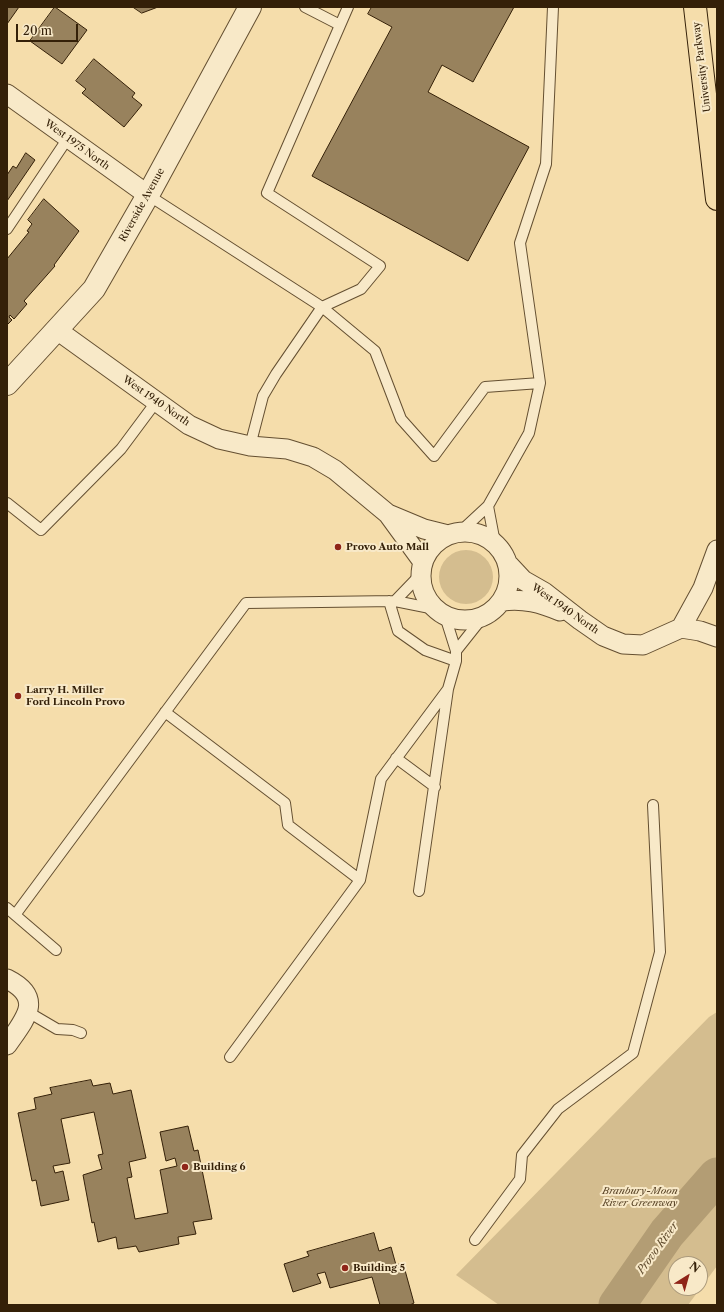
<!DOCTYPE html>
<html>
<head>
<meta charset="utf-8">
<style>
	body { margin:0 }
	#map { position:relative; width:724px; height:1312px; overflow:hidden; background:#f5ddab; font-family:"Libre Caslon Text",serif }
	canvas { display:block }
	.frame { position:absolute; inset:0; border:8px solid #342008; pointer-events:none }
	.north { position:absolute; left:668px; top:1256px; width:40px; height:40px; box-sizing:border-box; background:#f8e9c8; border:1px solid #aa997b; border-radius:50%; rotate:37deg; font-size:11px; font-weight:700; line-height:16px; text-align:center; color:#342008 }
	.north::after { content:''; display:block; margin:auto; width:14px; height:18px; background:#8f2418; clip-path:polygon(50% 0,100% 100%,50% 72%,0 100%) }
	.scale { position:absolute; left:16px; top:24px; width:62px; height:18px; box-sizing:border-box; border:2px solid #342008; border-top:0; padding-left:5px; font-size:12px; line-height:14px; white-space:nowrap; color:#342008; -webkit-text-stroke:3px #f8e9c8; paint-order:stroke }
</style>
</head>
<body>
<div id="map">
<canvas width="724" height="1312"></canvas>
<div class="frame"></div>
<div class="north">N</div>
<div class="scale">20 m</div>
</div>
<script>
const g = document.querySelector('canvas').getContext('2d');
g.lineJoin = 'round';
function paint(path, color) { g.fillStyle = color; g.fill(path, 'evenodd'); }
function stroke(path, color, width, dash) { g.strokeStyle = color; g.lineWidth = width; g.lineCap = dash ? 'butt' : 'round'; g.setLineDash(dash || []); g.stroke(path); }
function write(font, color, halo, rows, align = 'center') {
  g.font = font + ' "Libre Caslon Text",serif'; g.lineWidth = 4; g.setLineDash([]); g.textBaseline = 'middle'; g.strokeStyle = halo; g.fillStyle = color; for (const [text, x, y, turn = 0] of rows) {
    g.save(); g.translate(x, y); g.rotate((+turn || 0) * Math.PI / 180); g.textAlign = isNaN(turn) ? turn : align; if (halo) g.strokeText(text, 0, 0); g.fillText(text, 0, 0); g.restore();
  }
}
paint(new Path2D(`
	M439 577a27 27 0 1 1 54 0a27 27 0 1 1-54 0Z
	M717,1012v254l-29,39h-189l-43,-30 253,-258zM676,1264h24v24h-24z`), '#d4bd8f');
stroke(new Path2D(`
	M617,1305l50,-72 50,-57`), '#b39d74', 37);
const building = new Path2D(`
	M7,7h12l-12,17z
	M55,7l32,23 -25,34 -32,-23z
	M133,7h25l-16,6z
	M372,7h142l-41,75 -31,-17 -14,27 101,55 -61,114 -156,-85 80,-149 -24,-13z
	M94,59l41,34 -3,4 10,8 -18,22 -42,-34 4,-4 -10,-8z
	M26,153l9,7 -28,41v-26l6,-9 3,2z
	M44,199l35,32 -25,34 1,1 -31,35 3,3 -13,15 -4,-4 -1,2 3,3 -5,5v-66l22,-27 -2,-1 5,-7 -4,-4z
	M91,1080l2,6 17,-3 3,11 18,-4 15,68 -17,4 3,15 -5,1 8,41 33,-6 -8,-43 17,-4 -2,-8 -9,3 -6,-29 28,-6 6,25 4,-1 14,69 -19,3 3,12 -18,3 1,7 -40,8 -3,-6 -18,3 -2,-12 -18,5 -4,-20 -2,1 -9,-48 19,-6 -4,-14 5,-1 -9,-42 -33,7 9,44 -17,3 2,7 8,-2 6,29 -28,6 -5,-26 -4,1 -14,-68 18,-4 -2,-11 18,-4 -2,-6z
	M374,1233l5,18 12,-4 5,18 7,-2 11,40 -4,2h-30l-8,-28 -42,11 -5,-16 -8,2 4,9 -28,9 -9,-28 25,-8 -2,-4z`);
paint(building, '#98825d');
stroke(building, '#342008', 1);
const service = new Path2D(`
	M305,7l35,18
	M148,195l174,112 53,44 26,68 33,37 51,-69 55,-4
	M7,229l61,-91
	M250,446l13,-50 13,-22 46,-67 39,-18 19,-23 -113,-73 81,-186
	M7,503l34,27 80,-81 35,-47
	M488,506l7,37
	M460,532l28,-26 41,-73 11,-50 -20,-140 26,-79 7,-157
	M389,601l9,30 27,19 31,11
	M395,601l25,-26
	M456,651l27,-34
	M165,712l120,91 3,22 72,55
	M396,758l39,29
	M419,891l29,-202 8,-28v-10l-11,-35
	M7,908l49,42
	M15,915l231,-312 149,-2 40,8
	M28,1012l29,17 16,1 8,3
	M230,1057l130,-177 21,-101 67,-90
	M475,1240l45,-61 2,-24 36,-46 75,-56 27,-101 -7,-147`);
const minor = new Path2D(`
	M7,94l141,101
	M57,330l132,95 30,14 31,7 37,3 26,8 22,13 53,44 35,48
	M388,514l36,15 24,6
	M421 576a44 44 0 1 1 88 0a44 44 0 1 1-88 0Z
	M509,565l14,15 21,12 36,28 23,16 20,8 20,1 38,-17 22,-40 14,-38
	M502,601c22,-3 39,2 58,10
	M681,628l19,3 17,6
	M7,979c38,19 18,40 0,66`);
const tertiary = new Path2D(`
	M7,384l87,-95 54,-94 102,-188`);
const primary = new Path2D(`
	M695,7l22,192`);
stroke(service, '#644f31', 12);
stroke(minor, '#644f31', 21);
stroke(tertiary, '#644f31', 24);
stroke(primary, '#342008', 24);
stroke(service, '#f8e9c8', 10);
stroke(minor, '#f8e9c8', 19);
stroke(tertiary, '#f8e9c8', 22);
stroke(primary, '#f5ddab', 22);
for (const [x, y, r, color] of [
	[338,547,4,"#8f2418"],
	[18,696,4,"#8f2418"],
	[185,1167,4,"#8f2418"],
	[345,1268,4,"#8f2418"]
]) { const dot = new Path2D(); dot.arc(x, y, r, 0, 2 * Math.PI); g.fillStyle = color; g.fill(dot); stroke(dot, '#f8e9c8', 1.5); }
write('10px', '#342008', '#f8e9c8', [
	["University Parkway",702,67,-97],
	["West 1975 North",77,145,36],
	["Riverside Avenue",142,205,-61],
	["West 1940 North",156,401,35],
	["West 1940 North",565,609,35]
]);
write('bold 10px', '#342008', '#f8e9c8', [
	["Provo Auto Mall",346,547],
	["Larry H. Miller",26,690],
	["Ford Lincoln Provo",26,702],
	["Building 6",193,1167],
	["Building 5",353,1268]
], 'left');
write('italic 10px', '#5c472a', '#f8e9c8', [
	["Branbury-Moon",640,1191],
	["River Greenway",640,1203]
]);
write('italic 11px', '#604c2e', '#f8e9c8', [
	["Provo River",658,1248,-54]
]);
</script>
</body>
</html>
